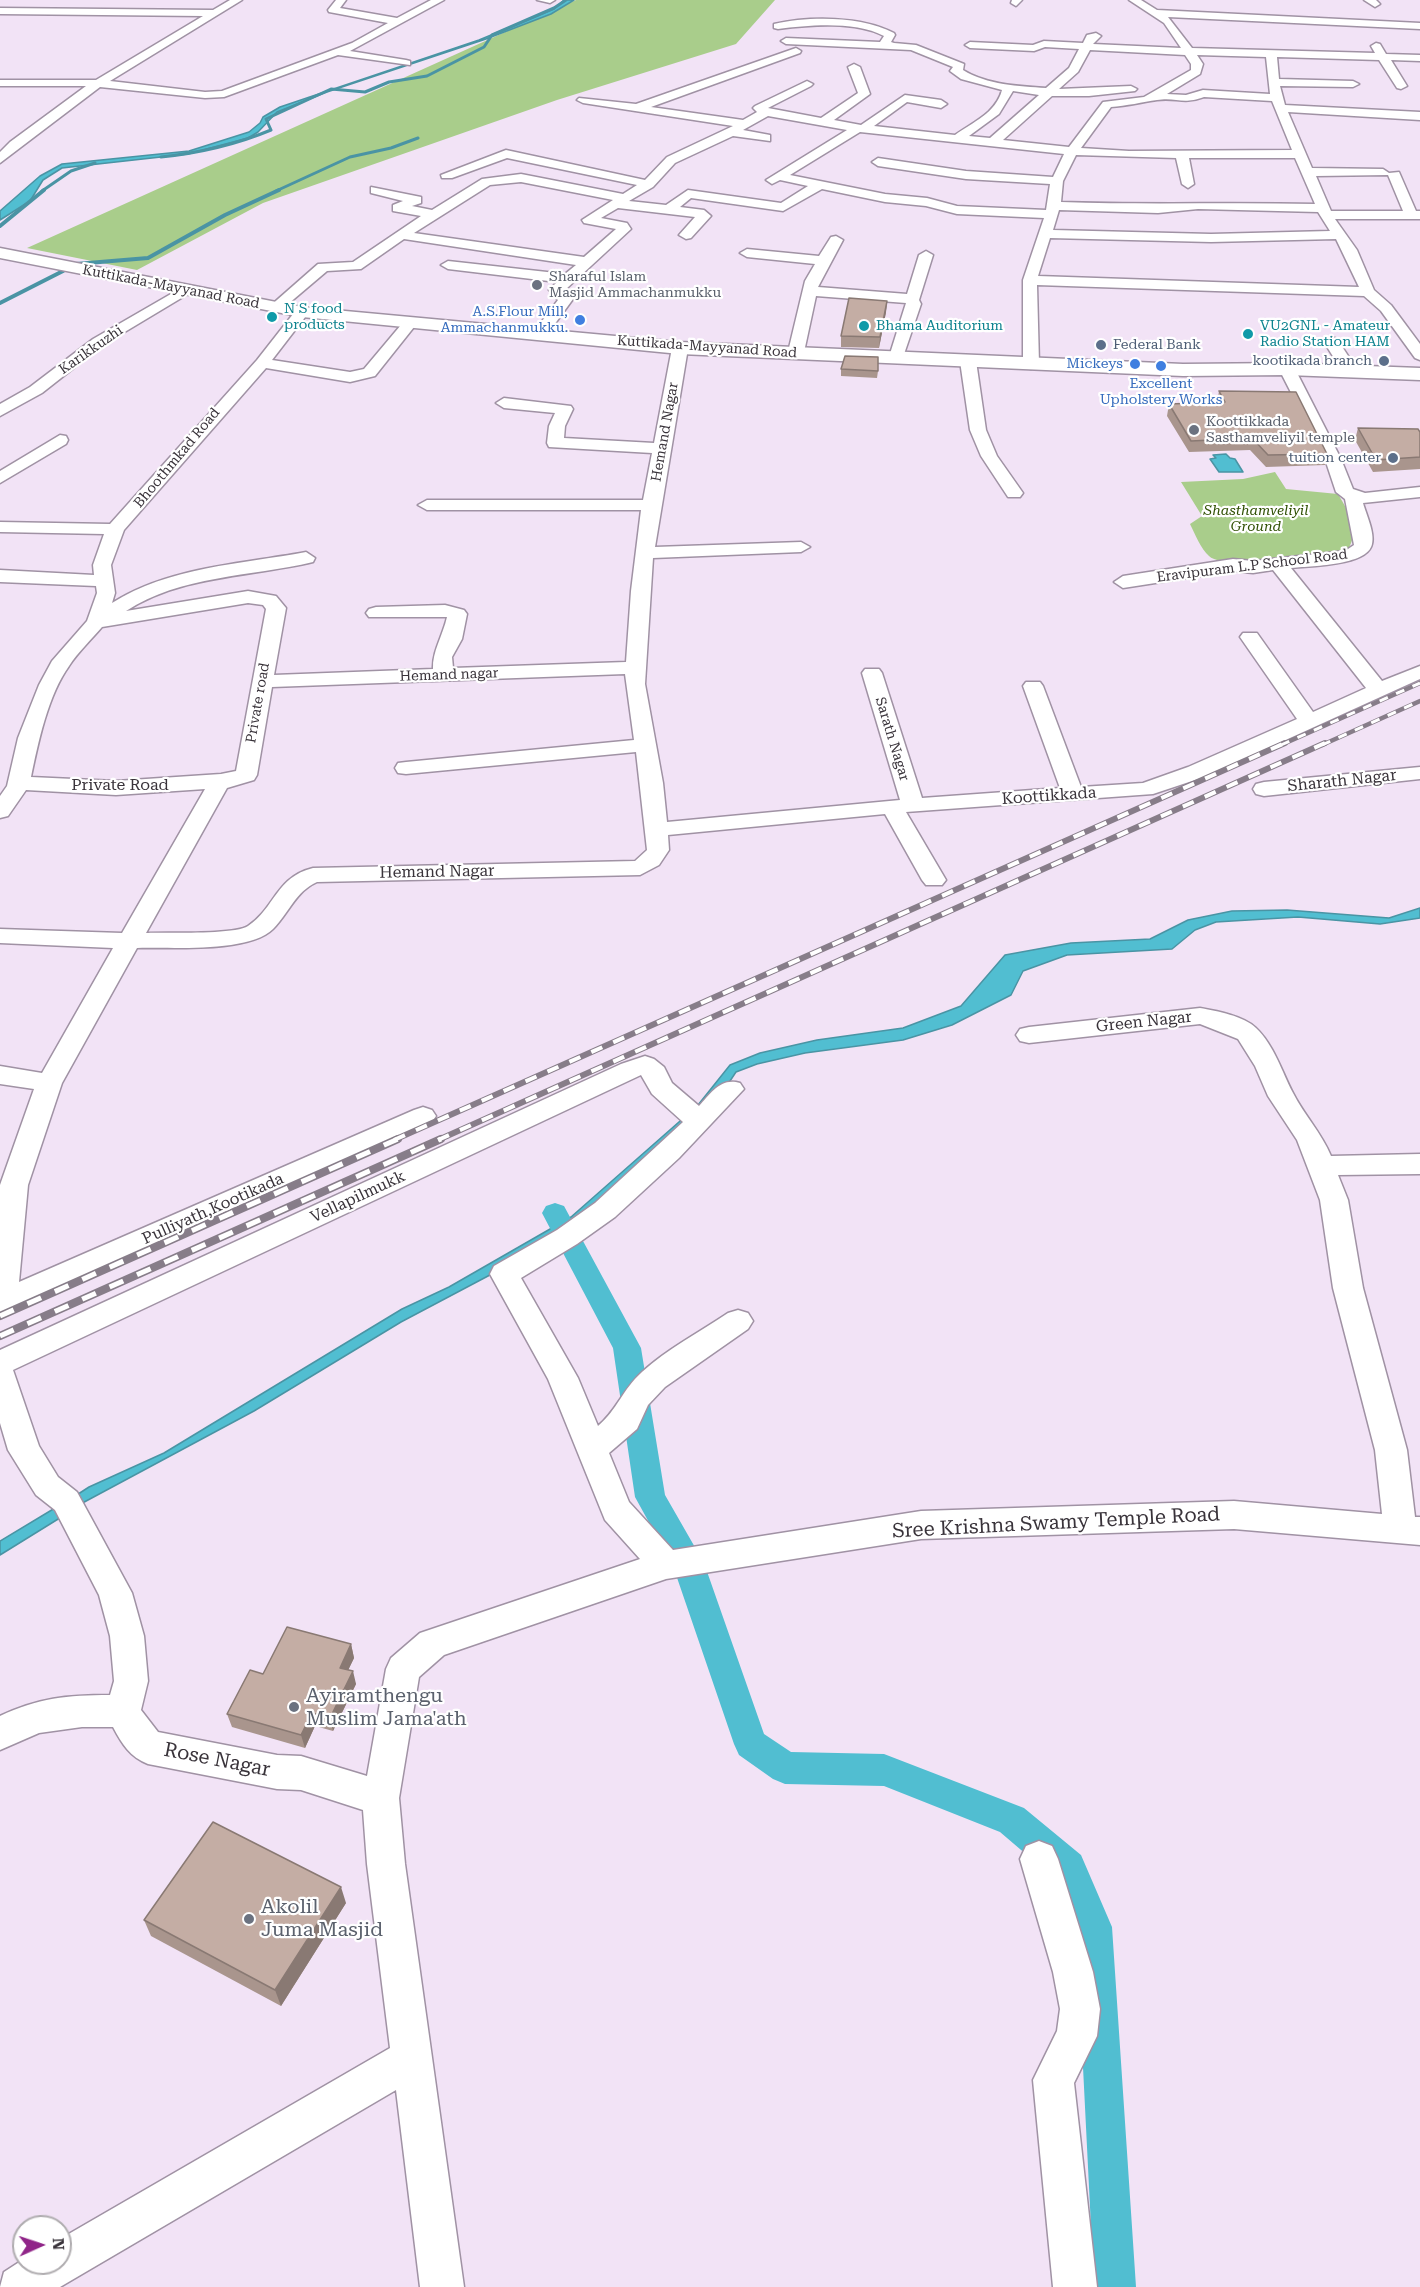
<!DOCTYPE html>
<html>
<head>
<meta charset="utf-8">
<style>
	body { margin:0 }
	#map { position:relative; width:1420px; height:2287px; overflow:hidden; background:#f2e3f6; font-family:"Roboto Serif",serif }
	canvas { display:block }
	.north { position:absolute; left:12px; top:2215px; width:60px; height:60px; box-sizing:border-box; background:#fff; border:2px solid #b0adb0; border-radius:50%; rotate:87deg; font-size:16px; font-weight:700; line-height:24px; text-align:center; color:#39333a }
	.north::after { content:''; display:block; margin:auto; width:21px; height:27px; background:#902588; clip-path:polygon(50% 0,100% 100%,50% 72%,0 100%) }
</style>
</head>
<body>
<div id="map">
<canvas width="1420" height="2287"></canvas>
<div class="north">N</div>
</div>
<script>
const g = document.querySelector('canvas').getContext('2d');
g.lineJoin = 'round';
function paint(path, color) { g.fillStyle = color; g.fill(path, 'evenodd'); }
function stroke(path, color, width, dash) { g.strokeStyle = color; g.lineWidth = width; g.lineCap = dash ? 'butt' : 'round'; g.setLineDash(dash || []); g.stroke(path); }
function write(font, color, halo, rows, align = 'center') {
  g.font = font + ' "Roboto Serif",serif'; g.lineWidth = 4.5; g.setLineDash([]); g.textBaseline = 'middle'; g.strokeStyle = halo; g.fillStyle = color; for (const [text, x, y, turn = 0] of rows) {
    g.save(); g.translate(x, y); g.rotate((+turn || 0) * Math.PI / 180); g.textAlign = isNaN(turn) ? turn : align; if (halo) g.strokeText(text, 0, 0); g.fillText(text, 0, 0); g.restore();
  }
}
paint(new Path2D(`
	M576,0h199l-39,44 -179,56 -294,103 -126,67 -110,-22z
	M1275,472l11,17 52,5c11,19 23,36 9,57 -21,6 -124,20 -138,5 -8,-7 -14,-22 -19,-32l12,-8 -21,-34 62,-3z`), '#a9cd8b');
const water = new Path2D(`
	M564,0h10l-23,14 -65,25 -159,53 -50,20 -19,20 -10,6 -60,16 -126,14 -19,12 -13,21 -30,19v-9l40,-35 22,-12 127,-13 60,-19 11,-9 3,-6 17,-10 199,-67 75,-31z
	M1226,454l4,4 5,1 8,13h-24l-9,-13 6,-1 -3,-3z
	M1420,908v10l-40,6 -82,-7 -82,5 -21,8 -23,19 -105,6 -44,16 -12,24 -59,30 -49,15 -98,13 -48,11 -21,8 -10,15 -32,23 36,-45 30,-12 57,-13 86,-12 58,-22 44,-51 66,-12 79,-4 38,-19 44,-9 55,-1 102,8z
	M688,1114l8,7 -155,127 -140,74 -147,89 -179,96 -6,-7 20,-13 75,-34 238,-144 47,-22 122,-70z
	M55,1508l8,8 -63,39v-14z`);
paint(water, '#51bed1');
stroke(water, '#4a94a4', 1.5);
stroke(new Path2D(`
	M161,157c38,-4 74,-12 110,-27l-5,-11 65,-30 34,3 24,-10 38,-6 57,-29 8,-12 62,-27 12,-8
	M42,191l29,-20 24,-8
	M276,191l74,-34 41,-9 27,-10`), '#4a94a4', 3);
stroke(new Path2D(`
	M0,226l44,-36
	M76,264l72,-6 77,-43 54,-25
	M0,303l63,-32`), '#4a94a4', 4);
paint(new Path2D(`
	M555,1203l9,3 77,142 24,147 39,68 60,171 27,18 93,2 140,54 57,47 31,72 24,360h-42l-18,-360 -21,-48 -55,-47 -116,-46 -99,-2 -12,-5 -34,-24 -5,-11 -61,-178 -38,-69 -22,-149 -71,-135 4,-7z`), '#51bed1');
const minor = new Path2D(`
	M230,0h12l-132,81 95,11 17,-1 130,-48 36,-20 -59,-11 -1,-2 8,-10h10l-6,8 57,10 34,-18h13l-94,51 56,9 4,1v4l-72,-10 -114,42 -19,1 -105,-11 -100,76v-11l10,-10 76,-56h-86v-6h96l107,-64 -203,-2v-6l213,2z
	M537,0h18l-5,3z
	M1012,0h10l-6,6 -5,-3z
	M1129,0h12l16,10 263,13v6l-252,-12 24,31 183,5 -4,-7 5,-3 4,1 6,10 34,1v6l-29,-1 16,26 -6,3 -4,-1 -18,-28 -102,-3 2,22 74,2 6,3 -6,3 -73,-1 5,19 135,7v8l-132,-8 24,56 71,1 6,4 10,-1 17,39h4v8h-85l22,31 17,40 17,15 29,39v16l-5,-2 -34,-47 -17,-15 -327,-11 2,79 -8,5 -5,-2 -3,-3v-84l21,-62 -87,-4 -31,-8 -41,-4 -63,-13 -39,22 -92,-13 -11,9 24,3 7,6 -20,22 -5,1 -7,-4 16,-18 -77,-9 -17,10 26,5 4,6 -66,61 8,9 -27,37 -5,2 -8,-5 25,-33 -9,-10 8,-8 -109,-13 -7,-4 7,-4 117,13 11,-9 -172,-26 -43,30 -34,2 -46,39h-10l-2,-3 49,-43 35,-2 68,-46 -28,-5v-6l10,-4 -32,-8v-6l50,10v6l-9,3 20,4 50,-31 39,-5 102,20 14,-9 -130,-27 -55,20h-10l-1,-3 65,-25 139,30 22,-23 66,-31 -150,-23 -6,-3 2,-2 57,6 160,-56 5,3 -1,2 -149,54 92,13 14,-8 -4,-4 2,-2 52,-25 6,3 -2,2 -43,22 53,10 37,-25 -10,-26 6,-3 6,3 10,27 -36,26 27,5 44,-30 36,5 6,4 -6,4 -34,-6 -33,24 81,9c18,-13 41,-22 47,-45l-41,-11 -11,-8 3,-4 -42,-17 -125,-6 -5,-3 5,-3 94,4 4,-6c-29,-15 -74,-11 -106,-7l-4,-1v-4c36,-8 87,-8 120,9l1,2 -4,7 3,1 22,2 48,19 -1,6c24,15 56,16 83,18l23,-20 10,-19 -34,-2 -11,4 -64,-3 -5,-3 5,-3 63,3 11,-4 39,2 4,-8 9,-2 5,3 -8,8 88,4 -17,-25zM1090,50l95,5 6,9v6l-47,27 -41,5 -34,45 -66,-7 49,-44h37l46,-5 2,-2 -6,-3 -72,3 19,-17zM1197,55l69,2 4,37 -67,-4 -17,5 -19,-1 33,-20 3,-10zM1013,91l26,4 -49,43 -21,-2 30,-22zM1204,97l68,4 20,49 -163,1 -48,-3 30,-41c15,-1 32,-5 46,-7 20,-3 25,5 47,-3zM768,116l79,14 -81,50 6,4 8,-4 28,6 -27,17 -93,-13 -22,15 -37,-4 24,-14 22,-24 58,-27 37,5v-6l-27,-5zM860,132l204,22 -11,23 -87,-6 -88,-13 -6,4 6,4 88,13 84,5 -4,26 -89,-4 -30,-8 -42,-4 -95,-19zM1076,155l100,3 6,26 6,4 6,-4 -5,-26h106l20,46c-85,-2 -169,1 -254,-2l2,-21zM1388,175l15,36h-72l-15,-35zM521,182l92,18 -31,20 2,3 32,6 -32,28 -170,-24 76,-48zM1198,209l120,3 12,19 -119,3 -158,-4 6,-20 99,3zM1050,238l161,4 125,-3 23,48 -321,-11z
	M1364,0h12l4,4 -5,3z
	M836,236l7,4 -25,47 89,7 12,-39 7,-4 7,4 -14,45 2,4 -19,56 -5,2 -8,-5 17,-54 -90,-7 -12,56 -8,5 -5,-2 -3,-3 17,-71 10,-17 -68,-7 -7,-4 7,-4 72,7 12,-19z
	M183,287l7,4 -2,3 -85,51 -61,48 -42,23v-12l30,-17 63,-48z
	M302,308l7,4 -37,48 78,12 14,-3 42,-50 5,-1 7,4 -43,54 -25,6 -84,-14 -142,162 -13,35 4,28 -3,10c56,-36 130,-39 194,-51l9,6 -2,4c-63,15 -132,13 -187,49l122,-20 28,5 10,12 -12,67 159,-6c-1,-17 10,-34 14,-52h-78l-3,-4 3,-4 7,-2 69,-2 19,5 3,4 -5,25 -10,18 1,11 173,-6 5,-71 10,-81h-214l-9,-5 9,-5h216l9,-47 -103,-6 -2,-4 2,-17 6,-13 -51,-5 -8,-5 8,-5 67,8 2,3 -8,17 -1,12 90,5 18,-95 8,-5 5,2 3,3 -33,199 146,-5 9,5 -9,5 -148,6 -8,126 18,99 4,39 233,-22 -38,-127 3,-4h14l3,4 40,125 138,-10 -37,-102 3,-4h14l3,4 38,101 62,-4 45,-16 109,-48 -57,-82 3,-4h14l56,79 53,-24 -93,-118 -20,3 -20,-2 -110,17 -9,-6 9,-6 110,-17 20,2 92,-10 9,-6 -9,-46 -9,-7 -11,-33 -46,-90 8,-5 8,5 46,90 12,30 12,4 55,-6v10l-57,6c3,11 12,30 9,41 -4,22 -63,22 -81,24l91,113 38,-15v13l-216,98 -51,17 -247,18 40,68 -4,5h-16l-4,-5 -37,-66 -217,21 1,15 -10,15 -19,10 -323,7c-22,10 -28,31 -44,47 -24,24 -101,18 -136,19l-75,135 -34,102 -9,97 395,-172 9,-3 9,3 4,6 -4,6 -432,192v-129l34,-96 -34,-5v-18l42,7 71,-125 -113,-5v-14l122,4 83,-144 -89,6 -90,-5 -18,26 -8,2v-22l7,-10 11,-48 21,-53 13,-24 35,-40 10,-28 -1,-7 -96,-4v-12l94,5 -1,-10 11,-31 -104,-2v-10l110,2 147,-164 40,-51zM248,603l15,2 3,4 -30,162 -15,3 -105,7 -85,-4c7,-34 17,-82 38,-111 9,-14 22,-26 33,-39zM625,674l9,66 -228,22 -8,1 -3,5 3,5 8,1 230,-22 11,98 -12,11 -322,7c-37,9 -38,40 -65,58 -14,9 -82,6 -102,7l81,-145 27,-8 3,-5 15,-88z
	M1332,337l5,2 21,32 -2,3 -6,2 -6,-2 -20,-32z
	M968,356l8,5 10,69 11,26 26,37 -3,4h-12l-27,-41 -11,-26 -10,-69z
	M60,435l6,1 2,4 -2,4 -66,39v-12z
	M1420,767v12l-156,17 -8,-2 -3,-5 3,-5 8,-2z
	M1200,1008c17,3 44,8 56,20 18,17 26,44 37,65 11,22 28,39 38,63l89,-2v20l-82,1 10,25 15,88 44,162 8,67h5v28l-186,-16 -313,10 -255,40 -222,76 -25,22 -20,121 6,66 59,423h-44l-24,-197 -336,197h-60l4,-15 20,-13v4h36v-24l330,-191 -23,-184 -4,-54 -62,-20 -24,-1 -129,-25c-18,-7 -26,-20 -35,-37h-31l-43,6 -39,17v-34c38,-18 67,-21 110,-21l4,-14 -4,-45 -11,-41 -44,-85 -19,-15 -28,-45 -8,-27v-73l621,-286 24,-8 9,3 10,8 8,16 27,23c12,-13 22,-29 41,-23l4,6 -65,69 -64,59 -38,27 -56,34 57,100 20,48c20,-17 24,-36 44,-54 25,-23 58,-40 86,-59l10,-3 10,3 5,8 -5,8 -83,58 -17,18 -11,24 -28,24 20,49 44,48 248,-39 313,-10 148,13 -7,-64 -42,-162 -13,-88 -23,-60 -29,-44 -13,-30 -17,-27 -38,-15 -171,19 -9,-2 -4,-6 4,-6 9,-2zM641,1075l11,19 31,28 -88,81 -38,27 -63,36 -4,8 58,105 57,141 35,39 -220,74 -29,25 -5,11 -19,107 -66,-20 -24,-1 -119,-23 -17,-22 7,-29 -4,-45 -12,-43 -55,-101 -19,-15 -19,-31 -26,-76z
	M1039,1841l13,5 6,13 35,113 7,37 -3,27 -23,47 23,204h-44l-20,-207 24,-49 3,-22 -7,-37 -33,-113 6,-13z`);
const secondary = new Path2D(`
	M0,248l302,59 378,35 503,22 104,-1 133,5v12l-133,-5 -104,1 -503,-22 -378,-37 -302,-59z`);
stroke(minor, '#a092a4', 3);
stroke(secondary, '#a092a4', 3);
paint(minor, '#fff');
paint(secondary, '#fff');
const railFar2 = new Path2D(`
	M1281,745l139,-62
	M1322,745l98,-44`);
const railFar1 = new Path2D(`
	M394,1140l891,-397
	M438,1140l887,-397`);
const rail = new Path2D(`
	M0,1316l398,-177
	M0,1336l441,-197`);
stroke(railFar2, '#877d89', 4.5);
stroke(railFar1, '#877d89', 6);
stroke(rail, '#877d89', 8);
stroke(railFar2, '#fff', 3, [9]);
stroke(railFar1, '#fff', 4, [12]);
stroke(rail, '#fff', 5, [15]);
paint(new Path2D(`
	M887,301l-1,11 -7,36 -38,-1v-11z
	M841,369l37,2 -1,7 -36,-2z
	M1219,391l108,63 -2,11 -59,2 -16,-17 -61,2 -22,-36 2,-12 48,-1z
	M1358,428l62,4v37l-47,3 -18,-32z
	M351,1644l3,14 -6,12 8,14 -23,47 -18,-5 -10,22 -73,-21 -5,-13 36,-40z
	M346,1903l-65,103 -130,-70 -7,-16z`), '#a9958d');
paint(new Path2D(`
	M887,301l-1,11 -7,36 1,-11z
	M351,1644l3,14 -11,23 -3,-13z
	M353,1671l3,13 -23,47 -3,-13z
	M312,1713l3,13 -10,22 -4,-13z
	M341,1887l5,16 -65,103 -6,-16z`), '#897973');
const building = new Path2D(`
	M849,298l38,3 -7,36 -39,-1z
	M845,356l33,1v14l-37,-2z
	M1219,391l77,1 31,62 -59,1 -16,-17 -61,3 -22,-37 56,-2z
	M1358,428l60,1 2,3v25l-44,3z
	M287,1627l64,17 -11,24 13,3 -23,47 -18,-5 -11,22 -74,-21 23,-44 13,4z
	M213,1822l128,65 -66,103 -131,-70z`);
paint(building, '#c4ada4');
stroke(building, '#897973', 1.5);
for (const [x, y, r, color] of [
	[537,285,6,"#6b7280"],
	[272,317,6,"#0f9aa8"],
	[580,320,6,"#3f7fe0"],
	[864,326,6,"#0f9aa8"],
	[1248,334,6,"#0f9aa8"],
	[1101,345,6,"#5c6f8a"],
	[1384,361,6,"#5c6f8a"],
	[1135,364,6,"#3f7fe0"],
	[1161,366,6,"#3f7fe0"],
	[1194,430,6,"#6b7280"],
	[1393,458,6,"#5c6f8a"],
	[294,1707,6,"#6b7280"],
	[249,1919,6,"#6b7280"]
]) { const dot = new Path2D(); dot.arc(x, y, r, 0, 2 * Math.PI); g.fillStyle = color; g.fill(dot); stroke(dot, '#fff', 2); }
write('14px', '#5b616d', '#fff', [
	["Sharaful Islam",549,277],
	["Masjid Ammachanmukku",549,293],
	["Koottikkada",1206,422],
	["Sasthamveliyil temple",1206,438]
], 'left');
write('14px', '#39333a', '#fff', [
	["Kuttikada-Mayyanad Road",171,287,11],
	["Kuttikada-Mayyanad Road",707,347,4],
	["Karikkuzhi",91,350,-35],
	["Hemand Nagar",665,432,-80],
	["Bhoothmkad Road",177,458,-50],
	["Eravipuram L.P School Road",1252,566,-7],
	["Hemand nagar",449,675,-2],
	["Private road",258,703,-80],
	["Sarath Nagar",892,739,73]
]);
write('14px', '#0d838f', '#fff', [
	["N S food",284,309],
	["products",284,325],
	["Bhama Auditorium",876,326],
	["VU2GNL - Amateur",1260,326],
	["Radio Station HAM",1260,342]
], 'left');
write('14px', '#366cbe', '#fff', [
	["A.S.Flour Mill,",568,312],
	["Ammachanmukku.",568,328],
	["Mickeys",1123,364],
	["Excellent",1161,384,"center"],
	["Upholstery Works",1161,400,"center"]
], 'right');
write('14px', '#4e5e75', '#fff', [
	["Federal Bank",1113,345,"left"],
	["kootikada branch",1372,361],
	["tuition center",1381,458]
], 'right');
write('italic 14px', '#2f4f02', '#fff', [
	["Shasthamveliyil",1256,511],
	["Ground",1256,527]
]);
write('16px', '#39333a', '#fff', [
	["Sharath Nagar",1342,781,-6],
	["Private Road",120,785],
	["Koottikkada",1049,796,-4],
	["Hemand Nagar",437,872,-1],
	["Green Nagar",1144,1022,-6],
	["Vellapilmukk",358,1197,-25],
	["Pulliyath,Kootikada",213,1209,-24]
]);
write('20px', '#39333a', '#fff', [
	["Sree Krishna Swamy Temple Road",1056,1523,-3],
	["Rose Nagar",217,1760,11]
]);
write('20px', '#5b616d', '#fff', [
	["Ayiramthengu",306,1696],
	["Muslim Jama'ath",306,1719],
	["Akolil",261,1907],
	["Juma Masjid",261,1930]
], 'left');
</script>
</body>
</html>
